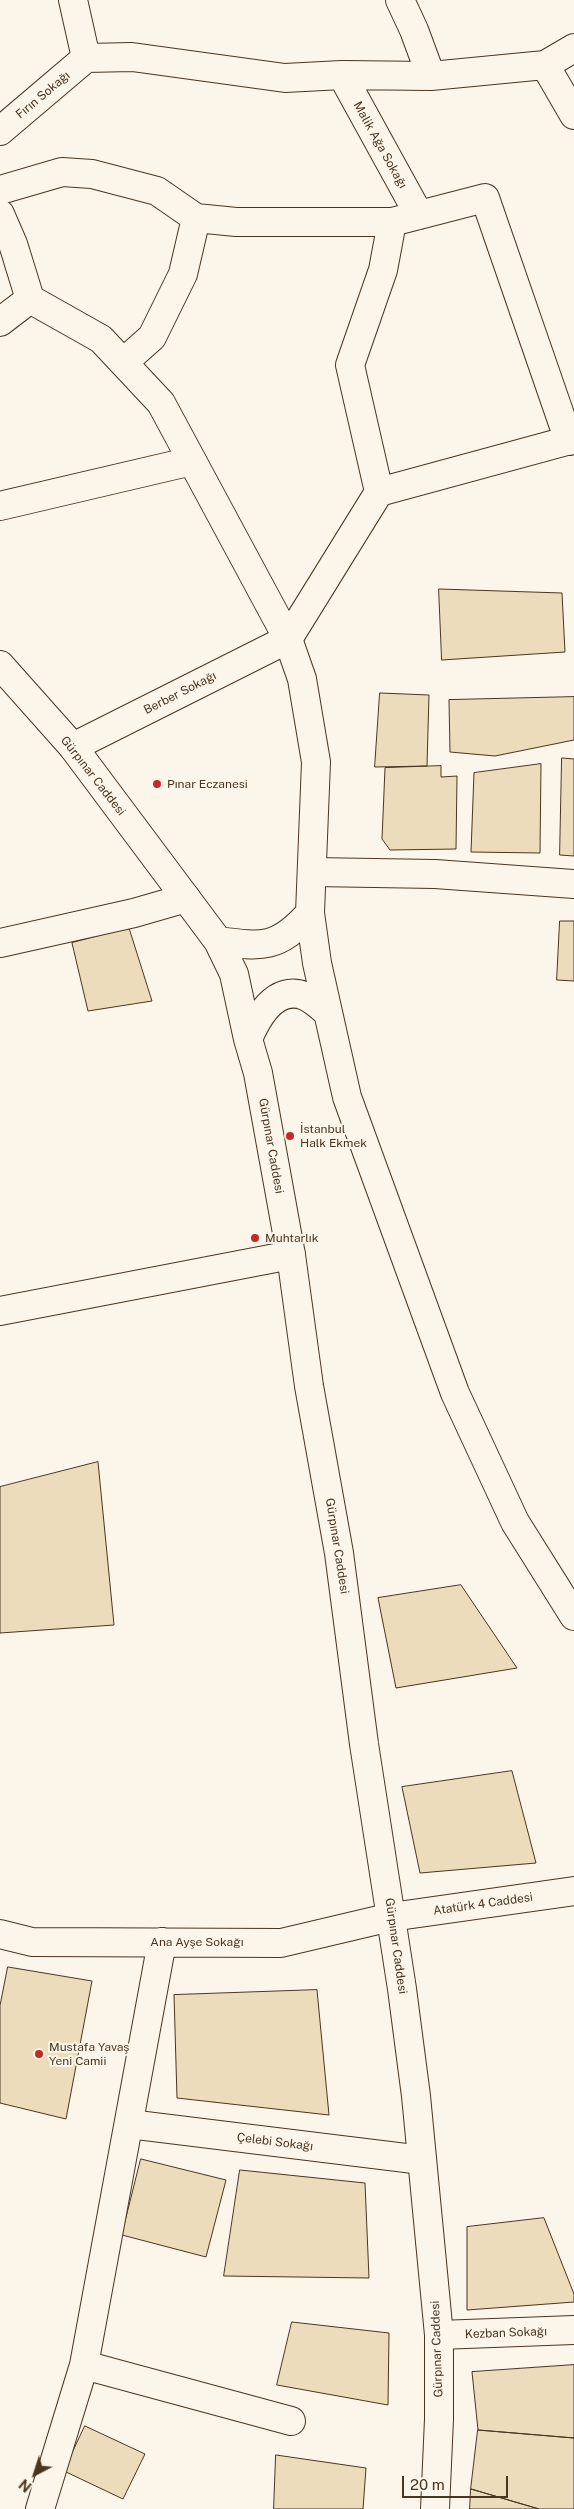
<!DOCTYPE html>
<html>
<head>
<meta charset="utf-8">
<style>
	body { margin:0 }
	#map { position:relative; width:574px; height:2509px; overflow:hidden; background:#fbf6e9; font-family:"Public Sans",sans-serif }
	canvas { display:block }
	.north { position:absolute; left:10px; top:2449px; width:50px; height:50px; -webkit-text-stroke:4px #fbf6e9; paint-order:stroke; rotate:220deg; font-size:14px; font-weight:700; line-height:20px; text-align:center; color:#4a3520 }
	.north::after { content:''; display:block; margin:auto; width:18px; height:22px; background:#4a3520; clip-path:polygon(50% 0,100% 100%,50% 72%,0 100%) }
	.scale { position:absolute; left:402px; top:2476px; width:106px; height:22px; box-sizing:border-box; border:2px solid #4a3520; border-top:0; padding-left:6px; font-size:15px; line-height:18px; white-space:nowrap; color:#4a3520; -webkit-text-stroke:4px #fbf6e9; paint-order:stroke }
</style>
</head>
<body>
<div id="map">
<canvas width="574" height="2509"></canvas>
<div class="north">N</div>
<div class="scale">20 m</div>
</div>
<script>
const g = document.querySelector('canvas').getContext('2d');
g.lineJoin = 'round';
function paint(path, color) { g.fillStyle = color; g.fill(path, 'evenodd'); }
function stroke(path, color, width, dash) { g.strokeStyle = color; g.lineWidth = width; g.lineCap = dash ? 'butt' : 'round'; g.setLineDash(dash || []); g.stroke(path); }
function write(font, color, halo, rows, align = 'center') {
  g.font = font + ' "Public Sans",sans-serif'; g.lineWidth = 4; g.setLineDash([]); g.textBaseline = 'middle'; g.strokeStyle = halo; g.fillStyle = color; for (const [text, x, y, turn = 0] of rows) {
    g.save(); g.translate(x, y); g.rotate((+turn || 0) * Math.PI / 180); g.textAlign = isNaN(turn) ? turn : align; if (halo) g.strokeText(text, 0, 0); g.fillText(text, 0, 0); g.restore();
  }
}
const building = new Path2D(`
	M439,589l123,4 3,59 -123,8z
	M380,693l49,2 -2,71 -52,1z
	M574,697v43l-79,16 -45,-4 -1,-52z
	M562,758l12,1v97l-14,-1z
	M541,764l-1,89 -69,-1 3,-79z
	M441,766v11l16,-1 -1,73 -66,1 -8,-11 3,-71z
	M560,921h14v60l-17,-1z
	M129,928l23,73 -64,10 -16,-68z
	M98,1462l16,163 -114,8v-146z
	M461,1585l56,83 -121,20 -18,-90z
	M512,1771l24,92 -116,10 -18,-86z
	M8,1967l84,14 -26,138 -66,-16v-97z
	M317,1990l12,125 -152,-17 -3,-103z
	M141,2159l85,21 -20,77 -84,-22z
	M240,2170l125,13 4,95 -145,-2z
	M544,2218l30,76v8l-107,8v-83z
	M292,2322l97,11 -1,72 -111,-20z
	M574,2365v73l-96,-8 -6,-58z
	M85,2426l60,28 -22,45 -59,-28z
	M478,2430l96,8v71h-35l-68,-20z
	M276,2455l90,13 -3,41h-89z
	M471,2489l68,20h-69z`);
paint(building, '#ecdcbc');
stroke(building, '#4a3520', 1);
const street = new Path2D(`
	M73,0l13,58 46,-1 153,21 57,-3 89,1 114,-11 29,50
	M400,0l14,30 17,46
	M545,65l29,-17
	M342,75l77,140
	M0,131l86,-73
	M0,190l62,-18 30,2 65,17 39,27 40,4h156
	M124,362l28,-25 31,-63 13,-56
	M379,492l-29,-127 33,-95 9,-48 93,-24 84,243
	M0,506l192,-45
	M73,747l215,-108 91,-147 195,-53
	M313,872l122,2 139,10
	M0,943l134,-30 52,-15
	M0,1311l291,-56
	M0,1934l32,8 249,1 110,-26 183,-26
	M129,2124l293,36
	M439,2335l135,-5
	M84,2365l207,56
	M40,2509l44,-144 78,-423`);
const secondary = new Path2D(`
	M0,214l13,30 17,55 71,40 60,64 127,236 14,40 14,83 -6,151 7,50 30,134 108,296 60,129 59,94
	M0,322l30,-23
	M0,665l73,82 145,194 16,33 14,65 10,34 33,182 18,131 30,167 25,191 38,245 14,107 23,239v84l-4,90
	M218,941c45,6 60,8 92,-28
	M248,1039c9,-21 28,-55 57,-43 9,4 16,11 23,17`);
stroke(street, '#4a3520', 30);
stroke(secondary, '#4a3520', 30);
stroke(street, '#fbf6e9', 28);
stroke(secondary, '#fbf6e9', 28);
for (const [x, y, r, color] of [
	[157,784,5,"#c62828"],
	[290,1136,5,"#c62828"],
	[255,1238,5,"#c62828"],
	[39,2054,5,"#c62828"]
]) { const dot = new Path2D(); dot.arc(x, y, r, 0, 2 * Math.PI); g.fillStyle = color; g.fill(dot); stroke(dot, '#fbf6e9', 2); }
write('12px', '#4a3520', '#fbf6e9', [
	["Fırın Sokağı",43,95,-40],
	["Malik Ağa Sokağı",380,145,61],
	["Berber Sokağı",180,693,-27],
	["Gürpınar Caddesi",93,776,52],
	["Gürpınar Caddesi",271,1146,80],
	["Gürpınar Caddesi",337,1546,81],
	["Atatürk 4 Caddesi",483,1904,-8],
	["Ana Ayşe Sokağı",197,1942],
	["Gürpınar Caddesi",396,1946,82],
	["Çelebi Sokağı",275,2142,7],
	["Kezban Sokağı",506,2333,-2],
	["Gürpınar Caddesi",437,2349,-92]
]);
write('12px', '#4a3520', '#fbf6e9', [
	["Pınar Eczanesi",167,784],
	["İstanbul",300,1129],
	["Halk Ekmek",300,1143],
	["Muhtarlık",265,1238],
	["Mustafa Yavaş",49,2047],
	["Yeni Camii",49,2061]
], 'left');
</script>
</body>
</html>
